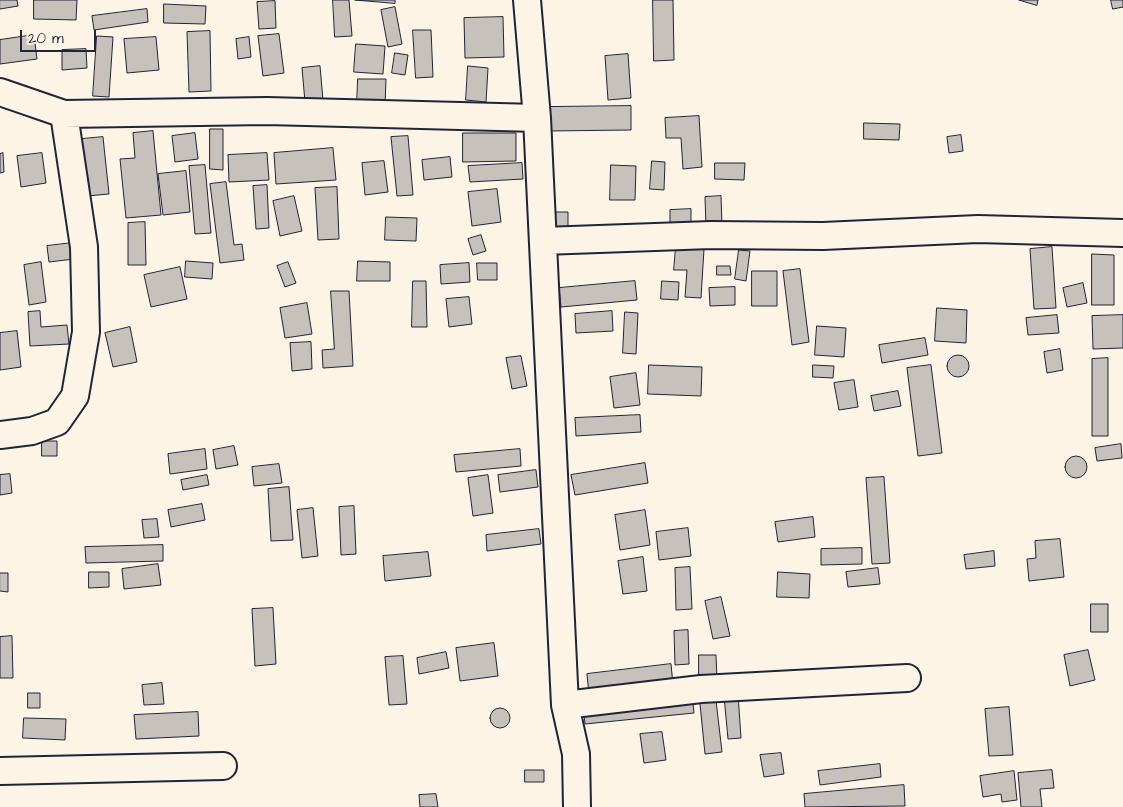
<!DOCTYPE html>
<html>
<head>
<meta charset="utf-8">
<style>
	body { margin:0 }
	#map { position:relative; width:1123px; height:807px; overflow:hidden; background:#fcf5e5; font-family:"Architects Daughter",sans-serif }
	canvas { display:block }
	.scale { position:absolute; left:20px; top:30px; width:76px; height:22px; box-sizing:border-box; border:2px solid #22223b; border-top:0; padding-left:6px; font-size:15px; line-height:18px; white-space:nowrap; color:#22223b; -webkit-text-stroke:4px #fcf5e5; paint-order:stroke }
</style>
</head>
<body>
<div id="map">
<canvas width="1123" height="807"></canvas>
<div class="scale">20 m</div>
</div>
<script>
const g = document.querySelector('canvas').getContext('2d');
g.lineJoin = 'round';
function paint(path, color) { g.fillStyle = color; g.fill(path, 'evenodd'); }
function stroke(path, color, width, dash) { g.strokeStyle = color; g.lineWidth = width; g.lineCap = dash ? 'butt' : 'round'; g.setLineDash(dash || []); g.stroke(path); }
const building = new Path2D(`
	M0,0h17l1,6 -18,3z
	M34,0h43l-1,20 -42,-1z
	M333,0h16l3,36 -17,1z
	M355,0h40v3z
	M653,0h20l1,60 -20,1z
	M1019,0h19l-1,5z
	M1111,0h12v7l-10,2z
	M275,1l1,27 -17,1 -2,-27z
	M164,4l42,2 -1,18 -41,-1z
	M395,7l7,37 -14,3 -7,-37z
	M147,9l1,13 -54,8 -2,-14z
	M503,17l1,40 -39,1 -1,-40z
	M413,30h18l2,47 -17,1z
	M210,31l1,60 -22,1 -2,-60z
	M279,34l5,39 -21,3 -5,-40z
	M34,35l3,24 -37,5v-24z
	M97,36l16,1 -4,60 -16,-1z
	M156,37l3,33 -32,3 -3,-34z
	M249,37l2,20 -13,2 -2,-20z
	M356,44l29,2 -2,28 -29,-2z
	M86,49l1,19 -25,2v-20z
	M395,53l13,2 -3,20 -13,-2z
	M628,54l3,44 -23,2 -3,-44z
	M320,66l3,34 -18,2 -3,-34z
	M468,66l20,2 -2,34 -20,-2z
	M358,79h28l-1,26h-28z
	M631,106v24l-84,1v-24z
	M699,116l3,51 -19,2 -2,-31h-15l-1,-20z
	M864,123l36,1 -1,16 -35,-1z
	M210,129h13v41l-13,-1z
	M153,131l8,84 -35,3 -6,-59 15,-1 -2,-25z
	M195,133l3,26 -23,3 -3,-26z
	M463,133h53v28l-53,1z
	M961,135l2,16 -14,2 -2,-16z
	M408,136l5,59 -16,1 -6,-59z
	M103,137l6,57 -22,2 -5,-57z
	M333,148l3,32 -60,4 -2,-31z
	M3,153l1,19 -4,1v-19z
	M42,153l4,30 -25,4 -4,-31z
	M267,153l2,27 -40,2 -1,-27z
	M450,157l2,20 -28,3 -2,-20z
	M384,161l4,31 -23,3 -3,-32z
	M652,161l13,1 -1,28 -14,-1z
	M522,163l1,16 -53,3 -2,-16z
	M715,163h30l-1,17 -29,-1z
	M205,165l6,68 -16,1 -6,-68z
	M611,165l25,1 -1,34h-25z
	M186,171l4,41 -27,3 -5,-41z
	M226,182l8,63 8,-1 2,16 -24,3 -10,-79z
	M267,185l2,43 -13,1 -3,-43z
	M337,187l2,52 -21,1 -3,-52z
	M497,189l4,33 -29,4 -4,-34z
	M294,196l8,35 -22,5 -7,-35z
	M721,196l1,29 -16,1 -1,-29z
	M691,209v14l-21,1v-14z
	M552,212h16v22h-16z
	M386,217l31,1 -1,23 -31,-1z
	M145,222l1,43h-18v-42z
	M481,235l5,16 -13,4 -5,-16z
	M72,243l2,16 -25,3 -2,-16z
	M676,247l28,2 -3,49 -16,-1 2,-27h-13z
	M1052,247l4,61 -22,1 -4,-60z
	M739,250l11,1 -4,30 -11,-2z
	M1092,254l22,1v50h-22z
	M186,261l27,2 -1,16 -27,-2z
	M358,261l32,1v19h-33z
	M41,262l5,40 -17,3 -5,-40z
	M288,262l8,21 -11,4 -8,-21z
	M469,263l1,19 -29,2 -1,-19z
	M477,263h20v17h-19z
	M717,266h13l1,9h-14z
	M180,267l7,32 -36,8 -7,-32z
	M800,269l9,73 -17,3 -9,-74z
	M752,271h25v35h-25z
	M413,281h13l1,46h-15z
	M635,281l2,19 -76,7 -2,-19z
	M662,281l17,1 -1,18 -17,-1z
	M1083,283l4,20 -20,4 -4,-19z
	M735,287v18l-25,1 -1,-18z
	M331,291h18l4,75 -30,2 -1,-18 12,-1z
	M469,297l3,27 -23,3 -3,-28z
	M307,303l5,31 -27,4 -5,-30z
	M937,308l30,2 -1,33 -31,-2z
	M40,311l1,16 26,-2 2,19 -39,2 -2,-34z
	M612,311l1,20 -37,2 -1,-19z
	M625,312l13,1 -2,41 -13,-1z
	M1057,315l2,18 -31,2 -2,-17z
	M1123,315v33l-30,1 -1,-33z
	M817,326l29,2 -2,29 -29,-2z
	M130,327l7,35 -24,5 -8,-34z
	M17,331l4,36 -21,3v-37z
	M925,338l3,17 -46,8 -3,-18z
	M311,342l1,27 -20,2 -2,-28z
	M1060,349l3,21 -16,3 -3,-21z
	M947 366a11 11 0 1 1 22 0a11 11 0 1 1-22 0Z
	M521,356l6,30 -15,3 -6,-31z
	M1108,358v78h-16v-77z
	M649,365l53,2 -1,29 -53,-2z
	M813,365l21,1 -1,12 -20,-1z
	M931,365l11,88 -24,3 -11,-88z
	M636,373l4,32 -26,3 -4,-31z
	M854,380l4,27 -19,3 -5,-27z
	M898,391l3,15 -27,5 -3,-15z
	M640,415l1,17 -65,4 -1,-18z
	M42,441h15v15h-15z
	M1121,444l1,14 -25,3 -2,-13z
	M234,446l4,19 -22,4 -3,-19z
	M205,449l2,20 -37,5 -2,-20z
	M520,449l1,17 -65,6 -2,-17z
	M1065 467a11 11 0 1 1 22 0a11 11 0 1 1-22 0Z
	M645,463l3,20 -73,12 -4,-20z
	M279,464l3,19 -28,3 -2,-19z
	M536,470l2,17 -38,5 -2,-17z
	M10,474l2,19 -12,2v-20z
	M207,475l2,10 -26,5 -2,-10z
	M488,475l5,38 -20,3 -5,-38z
	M884,477l6,86 -18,1 -6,-86z
	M289,487l4,53 -22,1 -3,-52z
	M202,504l3,16 -34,7 -3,-17z
	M354,506l2,48 -15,1 -2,-48z
	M313,508l5,48 -16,2 -5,-48z
	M645,510l5,35 -30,5 -5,-35z
	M813,517l2,20 -37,5 -3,-20z
	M157,519l2,18 -15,1 -2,-18z
	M688,528l3,28 -32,4 -3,-28z
	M539,529l2,15 -54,7 -1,-16z
	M1060,539l4,38 -35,4 -2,-22 9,-1 -1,-17z
	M163,545v16l-77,2 -1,-16z
	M862,548v16l-41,1v-16z
	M994,551l1,15 -29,3 -2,-14z
	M428,552l3,24 -46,5 -2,-25z
	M643,557l4,34 -24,3 -5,-33z
	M158,564l3,21 -37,4 -2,-20z
	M690,567l2,42 -16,1 -1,-42z
	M878,568l2,16 -32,3 -2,-15z
	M89,572h20v15l-20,1z
	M778,572l32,2 -1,24 -32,-1z
	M0,573h8v19l-8,-1z
	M721,597l9,39 -17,3 -8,-38z
	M1091,604h17v28h-17z
	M273,608l3,56 -21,2 -3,-57z
	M688,630l1,34 -14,1 -1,-34z
	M12,636l1,42h-13v-41z
	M494,643l4,33 -38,5 -4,-33z
	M1088,650l7,30 -25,6 -6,-31z
	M446,652l3,16 -30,6 -2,-16z
	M699,655h17l1,24 -18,1z
	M403,656l4,48 -18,1 -4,-48z
	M671,664l2,21 -84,10 -2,-21z
	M162,683l2,21 -20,1 -2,-20z
	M715,692l7,60 -17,2 -6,-60z
	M28,693h12v15h-12z
	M692,694l2,19 -109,11 -2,-19z
	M738,694l3,44 -13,1 -4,-43z
	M1009,707l4,48 -24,1 -4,-47z
	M490 718a10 10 0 1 1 20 0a10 10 0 1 1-20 0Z
	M198,712l1,24 -63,3 -2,-24z
	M24,718l42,1 -1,21 -42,-2z
	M662,732l4,28 -22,3 -4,-29z
	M781,753l3,21 -20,3 -4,-22z
	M880,764l1,13 -61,8 -2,-14z
	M525,770h19v12h-19z
	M1052,770l2,18 -14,1 2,18h-21l-3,-34z
	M1014,771l3,29 -15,2 -1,-8 -18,3 -3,-21z
	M904,785l1,21 -100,1 -1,-13z
	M436,794l2,13h-18l-1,-12z`);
paint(building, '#c6c1bb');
stroke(building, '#22223b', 1);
const street = new Path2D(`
	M527,0l10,118 28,587 11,49 1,53
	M0,92l64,22 203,-3 270,7
	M543,241l168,-6 112,1 155,-7 145,4
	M0,435l32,-4 25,-9 18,-26 11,-64 -2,-85 -20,-133
	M565,705l136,-16 206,-11
	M0,771l223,-5`);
stroke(street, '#22223b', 30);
stroke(street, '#fcf5e5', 26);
</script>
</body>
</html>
